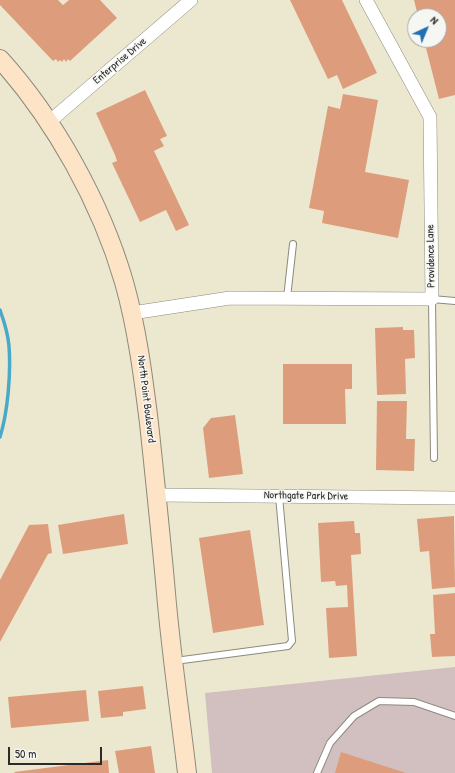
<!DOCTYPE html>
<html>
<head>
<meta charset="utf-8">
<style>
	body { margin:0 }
	#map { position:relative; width:455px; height:773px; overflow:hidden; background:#ece8cf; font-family:"Patrick Hand",sans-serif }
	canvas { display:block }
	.north { position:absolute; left:407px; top:8px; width:40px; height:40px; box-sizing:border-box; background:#f6f6f2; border:1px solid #a5a5a2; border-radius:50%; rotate:44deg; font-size:11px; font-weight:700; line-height:16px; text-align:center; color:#2b2b2b }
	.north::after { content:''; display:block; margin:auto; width:14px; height:18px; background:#1f6fb2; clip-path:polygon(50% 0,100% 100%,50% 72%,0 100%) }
	.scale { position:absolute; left:8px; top:747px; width:94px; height:18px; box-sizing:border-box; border:2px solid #2b2b2b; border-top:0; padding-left:5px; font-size:12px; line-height:14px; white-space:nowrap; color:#2b2b2b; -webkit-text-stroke:3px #f6f6f2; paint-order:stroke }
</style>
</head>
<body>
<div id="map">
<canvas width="455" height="773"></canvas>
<div class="north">N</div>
<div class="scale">50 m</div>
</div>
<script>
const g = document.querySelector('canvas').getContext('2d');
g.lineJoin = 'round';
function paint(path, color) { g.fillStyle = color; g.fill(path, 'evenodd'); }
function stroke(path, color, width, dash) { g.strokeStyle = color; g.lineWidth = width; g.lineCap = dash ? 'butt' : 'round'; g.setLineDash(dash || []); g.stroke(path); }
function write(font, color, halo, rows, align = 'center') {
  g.font = font + ' "Patrick Hand",sans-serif'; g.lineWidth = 3; g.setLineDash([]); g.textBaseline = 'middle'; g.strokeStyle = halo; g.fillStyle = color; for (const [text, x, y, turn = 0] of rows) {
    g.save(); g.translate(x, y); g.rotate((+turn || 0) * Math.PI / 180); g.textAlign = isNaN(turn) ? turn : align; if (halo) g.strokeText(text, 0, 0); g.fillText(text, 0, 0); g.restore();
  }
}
paint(new Path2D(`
	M455,667v106h-243l-7,-80z`), '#d2bfbf');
stroke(new Path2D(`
	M0,310c4,11 8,24 9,36 2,27 -1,65 -9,91`), '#49a9c8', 3.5);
paint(new Path2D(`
	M0,0h58l5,5 6,-5h31l17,18 -47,43 -2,-2 -2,3 -2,-3 -2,3 -2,-2 -2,2 -2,-3 -3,2 -53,-56z
	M290,0h52l35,73 -34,16 -6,-14 -9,4z
	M414,0h41v95l-16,4 -15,-59h15v-24h-21z
	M145,90l22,46 -7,3 4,7 -10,5 35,74 -13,6 -10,-21 -26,12 -28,-59 5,-2 -2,-6 -19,-42z
	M343,94l35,6 -13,72 44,8 -11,58 -76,-15 2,-12 -15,-3 19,-102 12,3z
	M403,327v3h11l1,28 -10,1 1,35 -29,1 -2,-67z
	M283,364h69v25h-7l1,35h-63z
	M377,401h30l-1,38h9l-1,32 -38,-1z
	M235,415l8,59 -34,4 -6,-50 8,-10z
	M124,514l4,30 -65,10 -5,-29z
	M454,516l1,71 -23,2 -3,-38 -9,1 -3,-33z
	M354,521l1,12h5l1,21 -10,1 6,101 -28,2 -3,-50 22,-1 -1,-22 -11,1 -1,-5 -14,1 -3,-59z
	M48,524l4,29 -4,1 -48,88v-62l29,-55z
	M250,530l14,95 -51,8 -14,-95z
	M455,593v63l-23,1 -2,-23h5l-2,-39z
	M143,686l3,23 -23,3v4l-22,2 -3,-27z
	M86,690l3,31 -78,7 -3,-31z
	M151,746l4,27h-36l-4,-22z
	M341,752l65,21h-71z
	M108,760l1,13h-94l-1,-1z`), '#dd9d7d');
const service = new Path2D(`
	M287,298l6,-54
	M434,458l-2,-159 23,2
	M175,661l113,-15 4,-5 -13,-145
	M317,773l13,-30 24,-27 25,-15 35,1 41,14`);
const minor = new Path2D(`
	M49,122l142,-122
	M132,313l98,-15 202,1 -2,-182 -64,-117
	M157,495l298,3`);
const secondary = new Path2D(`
	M0,59c55,61 101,144 124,223 13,46 19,93 25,141 6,57 12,113 17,170 5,60 14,120 21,180`);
stroke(service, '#8c8a7d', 8);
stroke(minor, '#8c8a7d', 14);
stroke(secondary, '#8c8a7d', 20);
stroke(service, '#fff', 6);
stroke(minor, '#fff', 13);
stroke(secondary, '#fee4c6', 18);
write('11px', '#2b2b2b', '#f6f6f2', [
	["Enterprise Drive",120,61,-40],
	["Providence Lane",431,256,-91],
	["North Point Boulevard",146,399,83],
	["Northgate Park Drive",306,496,1]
]);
</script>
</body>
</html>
